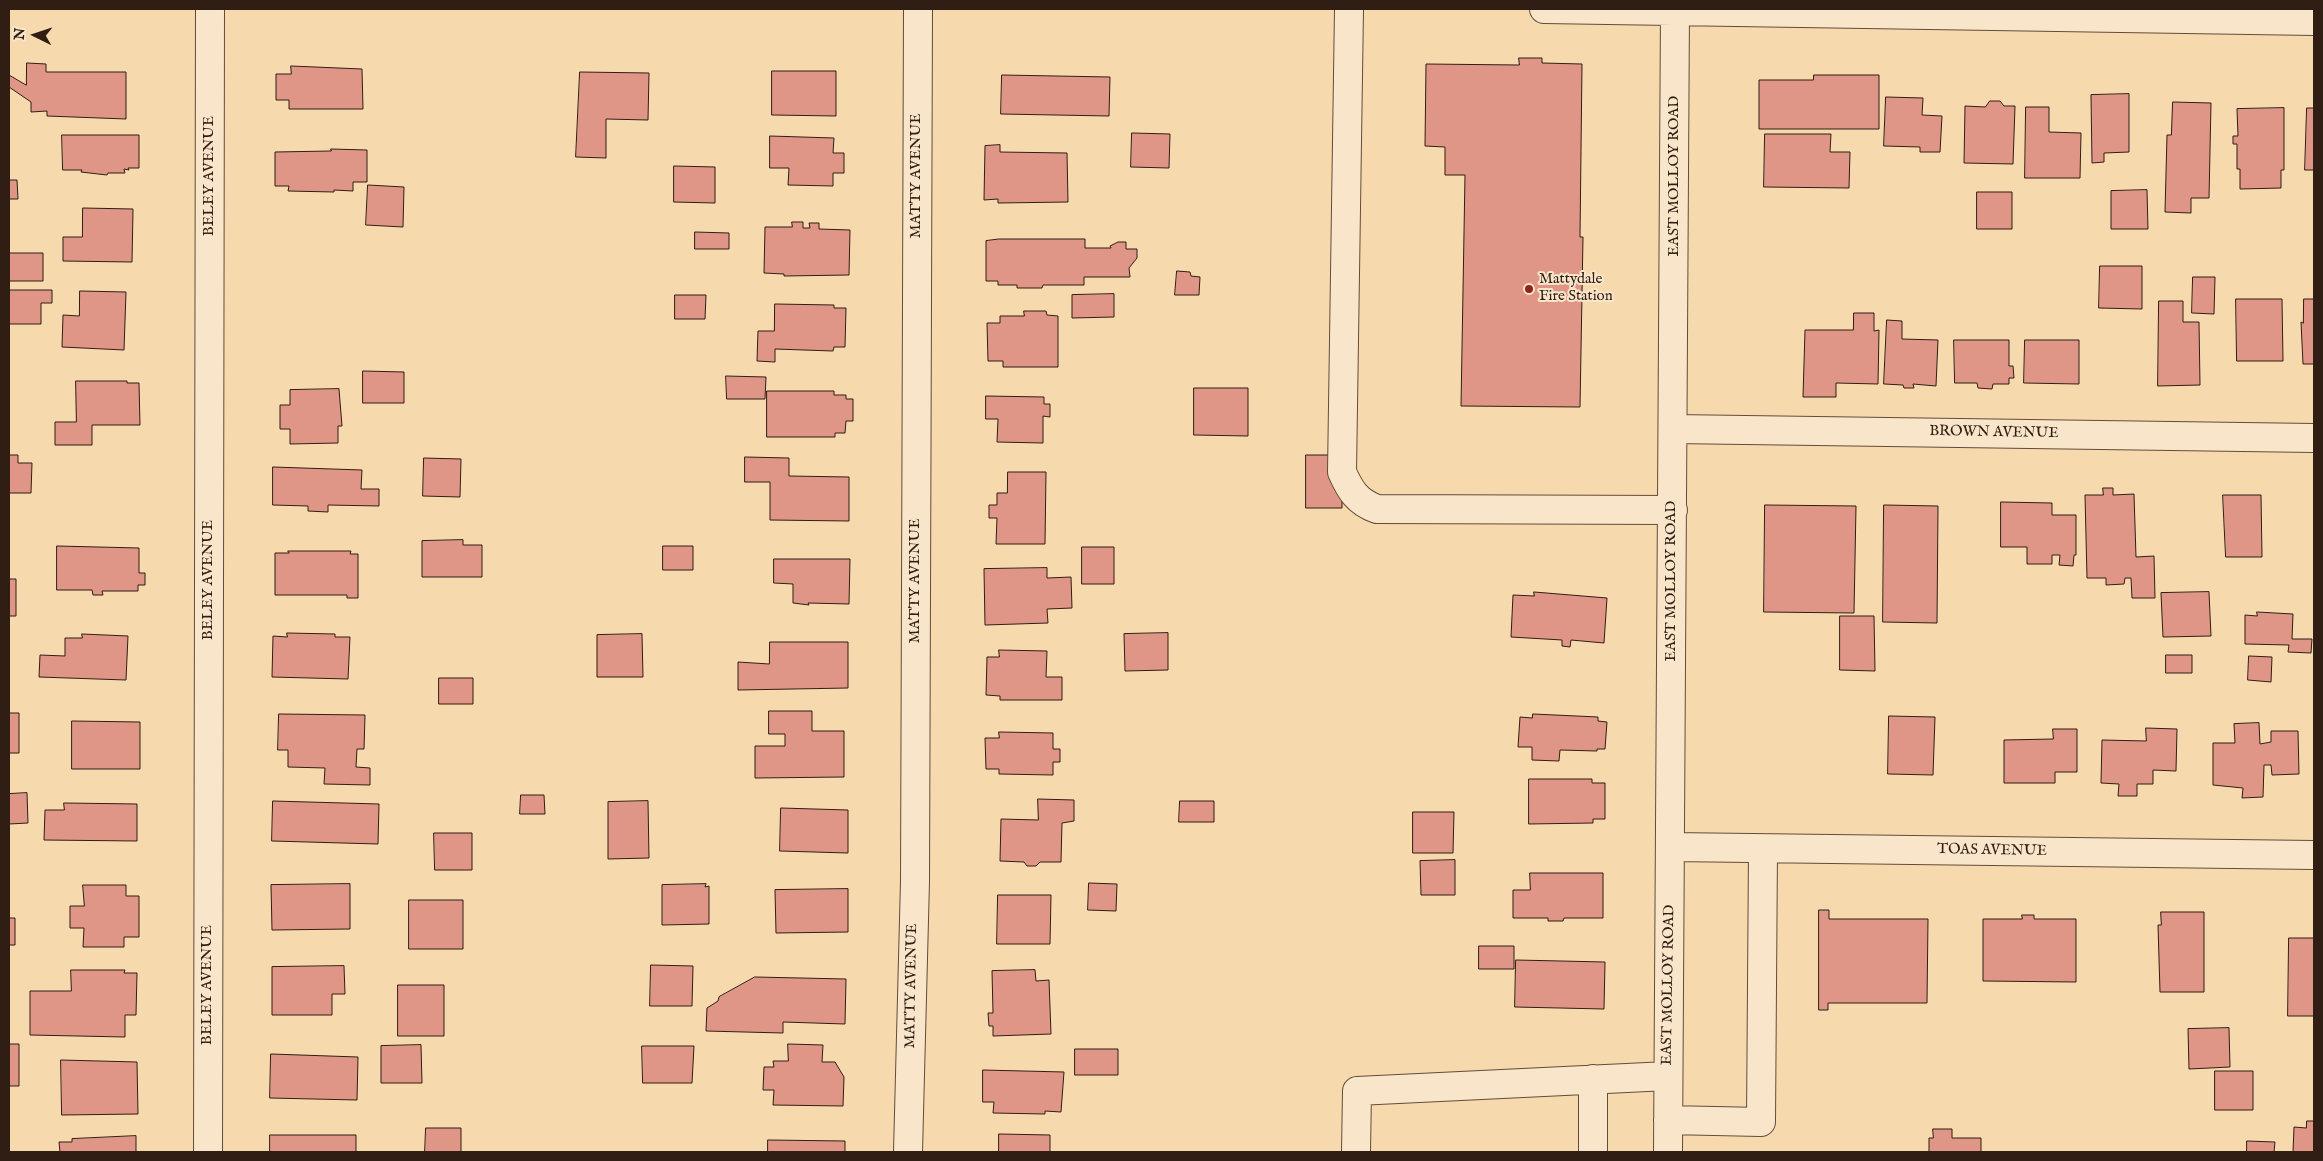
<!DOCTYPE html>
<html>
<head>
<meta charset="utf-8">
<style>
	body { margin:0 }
	#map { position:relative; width:2323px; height:1161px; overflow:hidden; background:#f6d9ad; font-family:"IM FELL English",serif }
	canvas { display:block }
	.frame { position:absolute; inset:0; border:10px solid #301d13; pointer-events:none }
	.north { position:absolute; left:10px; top:10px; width:50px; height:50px; -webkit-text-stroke:4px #f9e6ca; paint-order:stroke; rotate:274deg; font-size:14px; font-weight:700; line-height:20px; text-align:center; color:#301d13 }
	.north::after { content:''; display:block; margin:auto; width:18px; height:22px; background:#301d13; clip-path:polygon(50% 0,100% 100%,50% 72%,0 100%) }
</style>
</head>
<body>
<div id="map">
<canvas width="2323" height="1161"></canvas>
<div class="frame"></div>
<div class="north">N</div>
</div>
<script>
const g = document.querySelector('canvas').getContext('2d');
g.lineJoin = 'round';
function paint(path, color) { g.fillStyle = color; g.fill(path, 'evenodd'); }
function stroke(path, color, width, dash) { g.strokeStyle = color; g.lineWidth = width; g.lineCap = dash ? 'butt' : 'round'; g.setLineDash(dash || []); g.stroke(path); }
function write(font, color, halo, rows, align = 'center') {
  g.font = font + ' "IM FELL English",serif'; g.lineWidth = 4; g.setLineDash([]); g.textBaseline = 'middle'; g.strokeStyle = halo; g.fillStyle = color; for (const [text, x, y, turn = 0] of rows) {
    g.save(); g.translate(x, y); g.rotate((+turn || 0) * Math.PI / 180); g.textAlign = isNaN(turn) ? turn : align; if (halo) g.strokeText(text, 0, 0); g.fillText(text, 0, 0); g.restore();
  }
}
const building = new Path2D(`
	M1519,58h23v5l40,1 -2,173h3l-3,170 -119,-1 4,-231h-20v-28l-20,-1 1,-82 93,1z
	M27,63l19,1v8h80v47l-79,-3v-5l-16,1v-10l-22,-15v-12l17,10z
	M291,66l71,3 1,40h-74v-9h-13v-26h15z
	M772,71h64v45l-64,-1z
	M580,72l69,1 -1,47 -42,-1v39l-30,-1z
	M1002,75l108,2 -1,39 -108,-2z
	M1814,75h65v54h-120v-49h54z
	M2129,94v58l-25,1v9l-12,1 -1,-68z
	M1886,97l37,1 -1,17 20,1 -2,36h-20v-5l-36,-1z
	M1990,101h10l4,5h11l-2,58 -49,-1 1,-57 20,1z
	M2173,102l38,1 -2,95h-18v15l-26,-1 2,-77h4z
	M2026,107h23v25l32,1 -1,45h-55z
	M2284,108v62h-3v18l-41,1v-20h-3v-25h-4v-8h5l-1,-27z
	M2307,108h7v62h-9z
	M1132,133l38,1 -1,34 -38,-1z
	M1765,134h66l-1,18h20l-1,36 -85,-1z
	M62,135h77v33h-11l1,2 -5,-1 1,4h-17l-1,2 -26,-3 1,-2h-19z
	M770,136l64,2 -1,15h11v20h-11v13l-45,-1 1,-17h-19z
	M1000,145v7l67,1 1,49 -70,1v-4l-14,1 1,-54z
	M331,149l36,1v32h-14v9l-19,-1v2l-46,-1 1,-5h-14v-34l56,-1z
	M674,166l41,1v36l-41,-1z
	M9,180h8l1,19h-9z
	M368,185l36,2 -1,40 -37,-2z
	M2147,190l1,39h-37v-38z
	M1977,192h35v37h-35z
	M83,208l50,1 -1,53 -69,-1v-24h19z
	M792,222h11v6h7l-1,-5h10v6l31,1 -1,45 -65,1v-2l-20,-1 1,-46h27z
	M695,232l34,1v16h-34z
	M999,239h86v9h26l-1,-2 8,-4h8v7h11v9l-8,10 1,9h-46v8h-41l-1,3h-25v-3h-19v-4h-12v-40z
	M9,253h34v28h-34z
	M2100,266h42v43l-43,-1z
	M1177,271l13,1 1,4 9,1 -1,18h-24z
	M2193,277h22l-1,37 -22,-1z
	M9,290h43v13h-11v21h-32z
	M80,291l46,1 -2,58 -62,-3 1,-32 16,1z
	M1114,294v23l-42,1v-23z
	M675,295h31l-1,24h-30z
	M2236,299h46l1,62h-46z
	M2304,299h10v65h-11l-2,-42 2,1z
	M2159,301h24v21h16l1,63 -42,1z
	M775,304l59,1v3h12l-1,39h-11l-1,4 -58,-2v13l-18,-1 1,-30h16z
	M1024,311h22l1,4 11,1v51h-55v-6h-15l-1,-38h13v-7h24z
	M1854,313h20v18l5,-1 -1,54 -42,-1v14h-33l2,-67h48z
	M1887,320l15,1v18l36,1 -2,46 -23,-2 1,4h-10l-1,-3 -19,-1z
	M1954,340h55v26h4l1,12h-5v6h-16l-1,5 -14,-1 -1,-5h-22z
	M2025,340h54v44l-55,-1z
	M363,371l41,1v31h-41z
	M726,376l40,1 -1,22h-38z
	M76,381h51v2h12l1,42h-48v20h-37v-23h21z
	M1194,388h54v48l-54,-1z
	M339,389l3,37h-4v17l-48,1v-15h-10v-24h10v-15z
	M767,391h67v4h12v4h7v22h-7l-1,12h-10v4h-68z
	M986,396l58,1v7h6v13l-7,-1v27l-46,-1 1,-23h-12z
	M9,455h9v8h14l-1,30h-22z
	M1306,455h36v53h-36z
	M745,457l44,1v18l60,1v44l-79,-1v-38h-25z
	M424,458l37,1 -1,38 -37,-1z
	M273,467l89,3 -1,19h18v17l-51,-1v7l-20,-1v-5l-35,-1z
	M1008,472h38l-1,72h-49l1,-26h-8v-13h8v-12h10z
	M2103,488h10v7l21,-1 2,63 18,-1 1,42h-23l-1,-20h-6l-1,6 -18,1v-7h-19l-2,-83h18z
	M2223,495h38l1,62h-36z
	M2001,502l51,1v12h24v40h-2l-1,11 -14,-1 1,-10h-8v9h-25v-17h-26z
	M1765,505l91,1 -2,107 -90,-1z
	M1884,505l54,1 -1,117 -54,-1z
	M463,540v5h19v32h-60v-36z
	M57,546l82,2v25h6v12h-7v6h-36l1,4h-10l-1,-5h-35z
	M663,546h30v24h-30z
	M1082,547h32v37h-32z
	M288,551h63l-1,3h8v44h-11v-3h-72v-42h14z
	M774,559h76l-1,45 -41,-1 1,2 -16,-2v-19l-19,-1z
	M1047,568v10l24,-1 1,31 -25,1 1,14 -63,2 -1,-56z
	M9,579h7v37h-7z
	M1534,592l73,6 -3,45 -33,-3 -1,7 -8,-1v-6l-51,-3 2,-42 21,1z
	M2209,592l2,44 -48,1 -2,-44z
	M2257,612l36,2 -1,25h20l-1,14 -23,-1 1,-7 -44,-1v-29l12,1z
	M1840,616h34l1,55 -35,-1z
	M287,633l48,1v3h15l-2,42 -76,-2 1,-41 14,1z
	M1168,633v37l-43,1 -1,-37z
	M82,634l46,2 -2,44 -87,-3 1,-22 25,1v-18h17z
	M642,634l1,43h-46v-42z
	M770,642h78v46l-110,2v-28l31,2z
	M999,650l48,1 -1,26h16v23h-62v-4l-14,-1 1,-38h12z
	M2166,655h26v18h-26z
	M2249,656l23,1 -1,25 -23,-2z
	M439,678h34v26h-34z
	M769,711h43v20h32v46l-89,1v-32h30v-12h-16z
	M9,713h10v40h-10z
	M279,714l86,1 -1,34h-7l-1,18 14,1v17l-46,-1 1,-16 -37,-1v-17h-10z
	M1533,714l65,3v4l9,1 -2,27h-8v2l-37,-1 -1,11 -27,-1v-13h-14l2,-30 12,1z
	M1889,716l46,1 -2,58 -45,-1z
	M72,721l68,1v47h-68z
	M2259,723l1,21 11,-2v-11h27l1,43 -27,1 -1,-10h-7l-1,32 -21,1 1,-10 -30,-3v-42h22l-1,-19z
	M2146,728l31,1 -1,42 -23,-1v14h-16v12h-19l1,-12 -18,-1 1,-43 44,1z
	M2053,729h24v43h-22v11h-51v-43l49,-1z
	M999,732l54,1v16h7v13h-7v13l-54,-1v-5h-13l-1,-31h14z
	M1529,779h63v4h13v36h-12v4l-64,1z
	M27,793l1,30 -19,1v-30z
	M521,795h23l1,19h-25z
	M1038,799l36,1v21l-12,2 -1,39h-21l-4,4h-9l-3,-4 -24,-1 1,-42 37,1z
	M273,801l106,3 -1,40 -106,-3z
	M648,801l1,57 -41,1v-57z
	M1180,801h34v21h-35z
	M64,803l73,1v37l-93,-1 1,-30h19z
	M781,808l67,2v43l-68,-2z
	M1413,812h41l-1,41h-40z
	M434,833h38v37h-37z
	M1455,860v35h-34l-1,-34z
	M1530,873h73v45h-39l-1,3h-15v-3h-35v-28h17z
	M1089,883l28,1 -1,27 -28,-1z
	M350,884v45l-78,1 -1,-45z
	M706,884l-1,3 4,-1v38l-47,1v-40z
	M83,885h43v11h13v41h-15v10h-41l1,-19h-14v-22h14z
	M848,889v43l-72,1 -1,-43z
	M998,895h53l-1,49h-53z
	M409,900h54v49h-54z
	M1819,910h10v9h99l-1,84h-99v7h-9z
	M2161,912h43v80h-44l-2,-67h3z
	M2022,915h12v4h42v63l-93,-1v-62h39z
	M9,918h6v27h-6z
	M2289,938h25v78h-26z
	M1479,946h35v23h-35z
	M1516,960l89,2 -1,47 -89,-2z
	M651,965l42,1 -1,40h-42z
	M344,966l1,28h-13v21h-60v-48z
	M71,970h54l-1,3h13l-1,42h-11v22l-95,-2v-44h41z
	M1035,970l1,11 13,-1 2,54 -58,2v-10h-4l-1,-13h5l-1,-42z
	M755,977l91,2 -1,45 -62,-2v11l-77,-2 1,-23 11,-7 1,-4z
	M398,985h46v51h-46z
	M2229,1028l1,39 -41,2 -1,-40z
	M9,1044h10v42h-10z
	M788,1044l35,1 -1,17h13l9,15 -1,29 -70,-1 1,-15h-11l1,-23h10l-1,-6h15z
	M421,1045l1,38h-41v-37z
	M642,1046h52l-2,37h-49z
	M1075,1049h43v26h-43z
	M271,1054l87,3 -1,43 -87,-2z
	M61,1060l76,2 1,52 -76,1z
	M983,1070l81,2 -3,40 -16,-1v3l-52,-1 1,-11h-11z
	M2215,1071h38v39h-38z
	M2307,1121h7v31h-21l1,-25 12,1z
	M426,1128h35v24h-36z
	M1933,1129h19v9h29v14h-52v-14h4z
	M999,1134l51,1v17h-51z
	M270,1135h86v17h-86z
	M136,1136v16h-76l-1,-10h13v-3z
	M768,1140l77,1v11h-77z
	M2247,1141l28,1 -1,10h-27z`);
paint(building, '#e09687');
stroke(building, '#301d13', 1);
const minor = new Path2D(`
	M1349,9l-7,463c8,18 15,30 35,37l296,1
	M1544,9l770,12
	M1674,429l640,9
	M1671,847l643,8
	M1668,1120l93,2 2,-273
	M208,1152l2,-1143
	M908,1152l7,-271 3,-872
	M1356,1152l1,-61 311,-15
	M1593,1152v-73
	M1668,1152l7,-1143`);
stroke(minor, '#624c3a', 30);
stroke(minor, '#f9e6ca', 28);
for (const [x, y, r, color] of [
	[1529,289,5,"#8f2418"]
]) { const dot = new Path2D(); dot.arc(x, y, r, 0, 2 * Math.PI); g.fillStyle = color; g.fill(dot); stroke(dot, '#f9e6ca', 2); }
write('15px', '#301d13', '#f9e6ca', [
	["BELEY AVENUE",210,176,-90],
	["MATTY AVENUE",917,176,-90],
	["EAST MOLLOY ROAD",1675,176,-90],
	["BROWN AVENUE",1994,433,1],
	["BELEY AVENUE",209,580,-90],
	["MATTY AVENUE",916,581,-90],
	["EAST MOLLOY ROAD",1672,581,-90],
	["TOAS AVENUE",1992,851,1],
	["BELEY AVENUE",208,985,-90],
	["EAST MOLLOY ROAD",1669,985,-89],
	["MATTY AVENUE",912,986,-89]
]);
write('15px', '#301d13', '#f9e6ca', [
	["Mattydale",1539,280],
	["Fire Station",1539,297]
], 'left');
</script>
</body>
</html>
